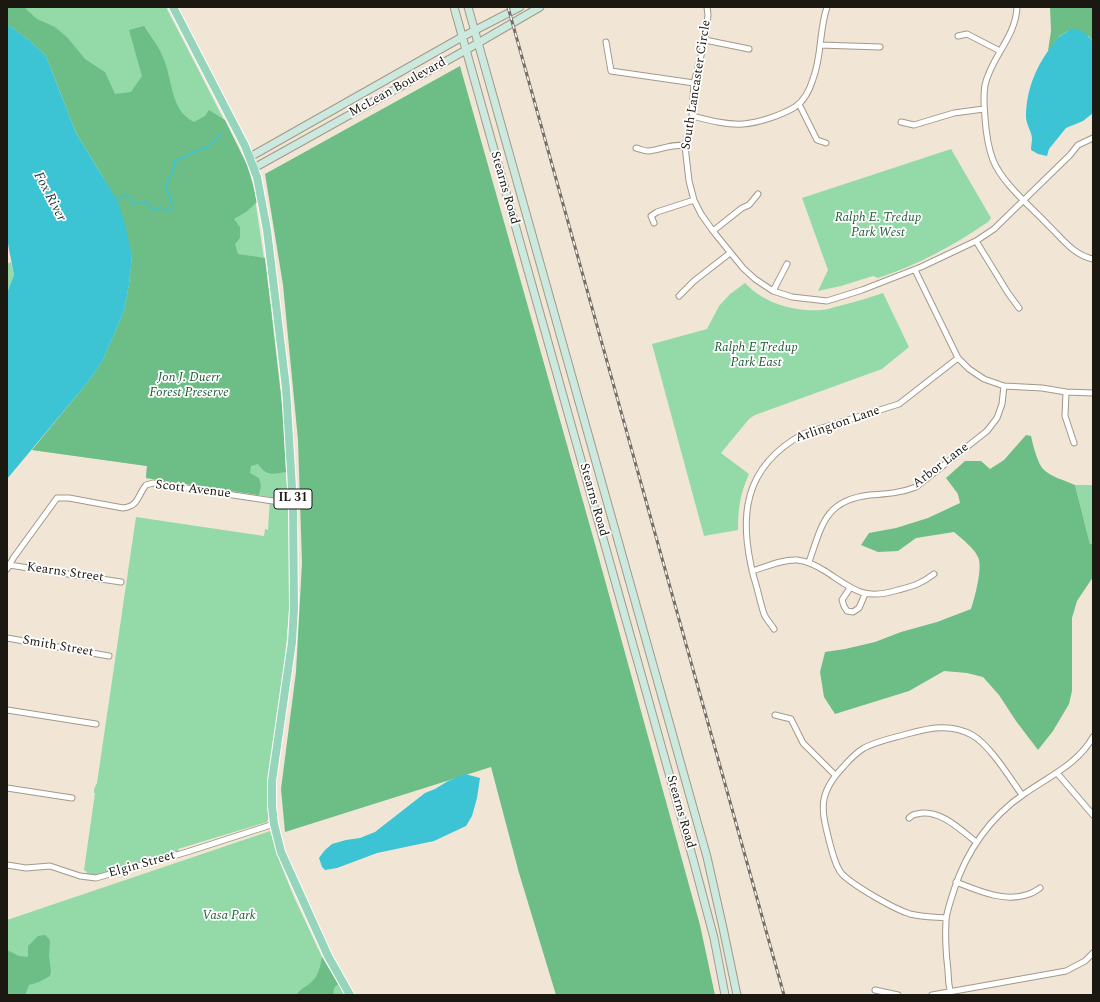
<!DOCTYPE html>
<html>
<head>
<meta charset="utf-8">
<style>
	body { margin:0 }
	#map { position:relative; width:1100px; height:1002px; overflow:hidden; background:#f1e6d5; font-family:Spectral,serif }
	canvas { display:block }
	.frame { position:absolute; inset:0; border:8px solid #1b1711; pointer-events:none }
</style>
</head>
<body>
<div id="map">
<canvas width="1100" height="1002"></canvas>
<div class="frame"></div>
</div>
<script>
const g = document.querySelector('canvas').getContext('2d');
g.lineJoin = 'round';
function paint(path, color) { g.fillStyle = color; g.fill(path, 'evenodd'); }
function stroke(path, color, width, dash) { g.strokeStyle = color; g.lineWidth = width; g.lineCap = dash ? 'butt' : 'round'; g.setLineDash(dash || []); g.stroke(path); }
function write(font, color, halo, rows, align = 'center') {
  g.font = font + ' Spectral,serif'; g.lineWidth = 3.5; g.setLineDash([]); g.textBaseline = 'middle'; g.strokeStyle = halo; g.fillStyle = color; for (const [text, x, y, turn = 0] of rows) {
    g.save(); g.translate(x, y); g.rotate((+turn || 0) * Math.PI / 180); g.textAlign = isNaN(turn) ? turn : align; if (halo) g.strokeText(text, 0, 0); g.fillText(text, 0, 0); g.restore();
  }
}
paint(new Path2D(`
	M7,7h159l72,140 9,18 6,20 18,120 12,109 6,113 1,75 -5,56 -17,135 1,24 -2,5 -89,27 1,3 -94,28 2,-8 -3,-2 11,-77h-1v-4l3,-6 39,-266 128,19 1,-7 3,1 2,-33 -124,-19 1,-12 -115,-16 56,-68 15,-22 21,-49 5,-26 3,-29 -8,-36 -64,-131 -14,-33 -16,-15 -23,-17z
	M951,149l40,69 -3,4c-34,23 -70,43 -110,56l-5,-2 -32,10 -23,5 10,-21 -26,-72z
	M11,262l3,13 -7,18v-29z
	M745,283c19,20 48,29 76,27 6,0 12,-3 18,-4 15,-4 30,-8 44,-13l26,54 -27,22 -127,46 -6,4 -28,34 28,21c-9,20 -11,35 -11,56l-34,6 -52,-192 55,-15 12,-23 11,-12z
	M1075,485h18v59h-3z
	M270,831l11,34 13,32 28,60 23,38h-338v-75z`), '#94daa8');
paint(new Path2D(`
	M7,7h18l2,3 10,9 18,8 13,11 17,21 20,13 10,22 16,-2 11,-16 -13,-46 15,-4c6,10 14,19 18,29 11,22 7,55 32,67l11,-6 4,-6 16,10 22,45 6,20 4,17 -11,10 -12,7 6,8v11l-5,6 3,10 27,4 18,156 3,58c-13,2 -19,5 -28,-8l-7,2 -1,7 9,5 2,8 -2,9 -113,-17 1,-12 -115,-16 56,-68 15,-22 21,-49 5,-26 3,-29 -29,-79 -27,-44 -30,-77 -16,-15 -23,-17z
	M1050,7h43v35l-4,-6 -21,-5 -8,5 -12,15 3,-20z
	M460,66l135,478 105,381 15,70h-159l-37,-122 -28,-106 -206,65 -4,-43 15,-117 6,-109 -4,-123 -15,-155 -18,-111z
	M1026,435l5,1c2,9 6,26 12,33 8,8 21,11 32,16l15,59h3v33l-16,24 -5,17v73l-3,13 -16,27 -15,19 -22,-29 -17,-26 -16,-18 -16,-4 -23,-2 -35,20 -74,23 -11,-17 -4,-25 5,-20 20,-3 30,-7 26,-10 36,-10 34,-13c4,-12 12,-42 7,-52 -5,-10 -16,-18 -24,-25l-38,6 -18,13 -20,1 -17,-7 8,-12 27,-5 32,-10 32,-15 -2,-9 -12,-16 19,-17h16l9,8 14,-9z
	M45,935l5,5 -1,16 2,15 -1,5 -11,6 -10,3 -4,10h-18v-45l12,6 9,1v-11l10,-10z
	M322,957l16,27 -4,4 -1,7h-37c4,-5 7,-7 12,-10 10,-7 12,-17 14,-28z`), '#6cbe86');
paint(new Path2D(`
	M7,24l23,17 16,15 30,77 41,67 7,20 8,36 -3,29 -5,26 -21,49 -15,22 -81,97v-186l7,-18 -7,-36z
	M1070,29c11,0 17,4 23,13v71l-10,8 -17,7 -17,21 -2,7 -9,-2 -7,-4c0,-4 1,-9 1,-12 -1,-8 -6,-14 -6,-21 0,-30 13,-57 32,-79 4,-4 9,-5 12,-9z
	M465,774l15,4 -3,20 -5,18 -6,10 -32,15 -57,12 -40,15 -12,2 -3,-3 -3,-9 6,-8 7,-6 14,-4 14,-2 15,-6 50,-39 10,-4 13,-8z`), '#3cc4d4');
stroke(new Path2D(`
	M115,200h4l3,-5c8,1 9,2 11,9l14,-2 5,8 9,-3 3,3h6l2,-3c-1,-3 -1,-7 -2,-10 -1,-3 -4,-6 -4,-9 -1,-12 11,-10 8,-27l35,-15 12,-12`), '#3cc4d4', 1.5);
const street = new Path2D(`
	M707,7l1,8 -3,25 -11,43 -2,33 -7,30 4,35 5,19 7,14 12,17 30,37 12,11 18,12 19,6 35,4 35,-11 59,-23 55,-26 18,-12 76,-74 8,-10 15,-7
	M1017,7c-1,30 -26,50 -32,78 -2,11 -1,22 0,33 1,14 3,29 8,42 9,23 38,47 55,65 14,13 25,30 45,34
	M958,36l9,-2 33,17
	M705,40l44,9
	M606,42l5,29 83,12
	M820,45l60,2
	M799,104l18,36 9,3
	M692,116c16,4 34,9 51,8 15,-1 39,-9 52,-17 9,-6 15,-18 18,-28 9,-23 6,-49 14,-72
	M901,122l13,3 40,-12 30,-4
	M636,148c4,1 8,3 12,3 13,-1 24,-8 37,-5
	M654,223l-3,-7 6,-4 37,-12
	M713,231l29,-23 7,-3 9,-11
	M976,241l32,52 11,15
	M915,270l43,88 11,11 15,10 20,7 38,2 24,4 27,1
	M773,291l14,-27
	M679,296l15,-15 36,-28
	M1066,392l-1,24 9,27
	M809,562c13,-37 16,-62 61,-67 16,-1 31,-2 46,-8l71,-56 10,-13 5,-14 2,-18
	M9,565l112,17
	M7,569l7,-12 43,-59h12l54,10c16,-2 14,-12 23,-23l7,-2 140,21
	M752,571c14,-4 30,-12 45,-11 10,1 20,6 28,11 28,18 38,30 73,19 15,-4 23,-6 36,-16
	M850,588l-8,12 2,6 3,5 6,1 6,-4 6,-14
	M774,629c-3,-5 -8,-10 -10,-15 -4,-12 -6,-24 -10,-36 -16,-61 -11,-111 49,-144l96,-30 59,-46
	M7,638l102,18
	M7,710l89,14
	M775,715l16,4 12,24 32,32
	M1057,773l36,42
	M7,788l65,10
	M909,818c2,-2 5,-4 8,-4 22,-6 44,16 59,28
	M7,865l19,3 24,-2 30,10 16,2 91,-26 87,-28
	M956,882c23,9 49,21 73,12 4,-1 8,-4 11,-6
	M946,918c-12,-1 -24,-1 -36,-4 -16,-5 -56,-28 -68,-40 -7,-8 -9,-20 -12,-30 -9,-35 -13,-50 14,-78 6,-7 12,-13 20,-18 13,-7 29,-10 43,-14 22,-6 44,-11 65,1 18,10 38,43 50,60
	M875,990l23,5
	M932,995l134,-24 19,-10 8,-8
	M951,995c-2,-8 -3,-16 -3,-24 -2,-17 -3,-34 -2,-51 1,-10 5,-20 8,-30 12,-38 36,-73 70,-96 24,-17 54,-30 69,-57`);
const secondary = new Path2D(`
	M454,7l239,852 21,79 11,57
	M468,7l239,850 16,71 14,67
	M250,157l212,-120 58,-30
	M254,168l212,-118 74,-43`);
const primary = new Path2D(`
	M173,7l72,139 12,31 10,53 19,158 7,116 1,104 -2,34 -20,139v25l2,18 7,28 47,104 22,39`);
stroke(street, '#a39989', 7);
stroke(secondary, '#a39989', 9);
stroke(primary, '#fff', 10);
stroke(street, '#fff', 5);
stroke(secondary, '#cbe9de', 7);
stroke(primary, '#97d4bc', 8);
const rail = new Path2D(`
	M508,7l276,988`);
stroke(rail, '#766f65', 3);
stroke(rail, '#fff', 1.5, [4.5]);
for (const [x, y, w] of [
	[293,499,38]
]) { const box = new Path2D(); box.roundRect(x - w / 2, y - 10, w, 20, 3); g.fillStyle = '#fff'; g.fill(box); stroke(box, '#1b1711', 1); }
write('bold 12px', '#1b1711', null, [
	["IL 31",293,499]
]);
write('13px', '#1b1711', '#fff', [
	["South Lancaster Circle",697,85,-81],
	["McLean Boulevard",398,88,-29],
	["Stearns Road",504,188,74],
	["Arlington Lane",838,425,-19],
	["Arbor Lane",941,466,-37],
	["Scott Avenue",193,490,7],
	["Stearns Road",593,500,74],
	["Kearns Street",65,573,8],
	["Smith Street",58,647,10],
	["Stearns Road",680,812,74],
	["Elgin Street",142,865,-16]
]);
write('italic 13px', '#205b36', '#fff', [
	["Ralph E. Tredup",878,218],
	["Park West",878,233],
	["Ralph E Tredup",756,348],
	["Park East",756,363],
	["Jon J. Duerr",189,378],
	["Forest Preserve",189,393],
	["Vasa Park",229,916]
]);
write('italic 14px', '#1f3639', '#fff', [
	["Fox River",49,197,62]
]);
</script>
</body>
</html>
